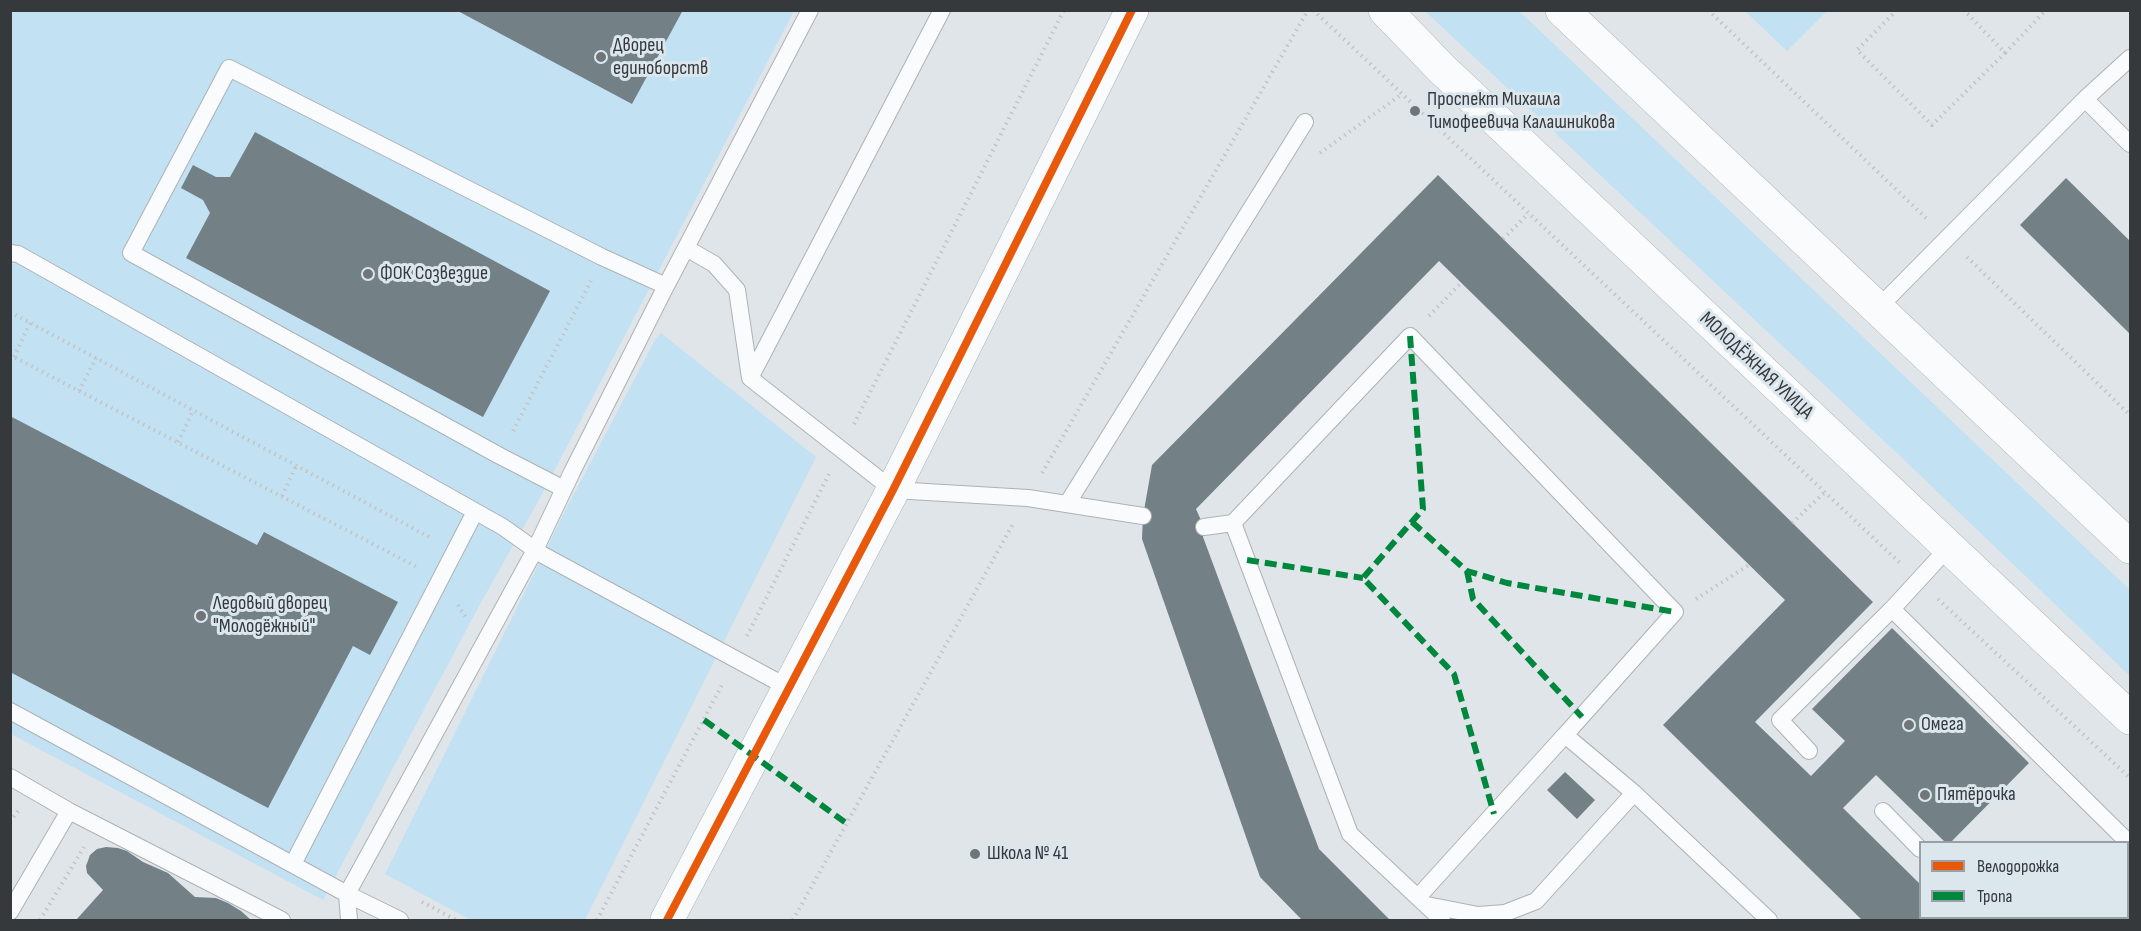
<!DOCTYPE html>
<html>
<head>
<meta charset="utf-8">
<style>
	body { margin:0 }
	#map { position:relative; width:2141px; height:931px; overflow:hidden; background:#dfe5e9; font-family:"Sofia Sans Condensed",sans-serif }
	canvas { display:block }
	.frame { position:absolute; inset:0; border:12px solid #35393c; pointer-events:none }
	.legend { position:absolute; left:1919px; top:841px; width:210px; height:78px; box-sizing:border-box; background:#dbe6ed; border:2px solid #99a1a6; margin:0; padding:8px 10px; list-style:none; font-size:18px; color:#35393c }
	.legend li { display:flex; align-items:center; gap:12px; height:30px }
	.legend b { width:30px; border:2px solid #99a1a6 }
</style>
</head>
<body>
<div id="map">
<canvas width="2141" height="931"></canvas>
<div class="frame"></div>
<ul class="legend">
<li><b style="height:8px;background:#e8590c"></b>Велодорожка</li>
<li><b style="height:8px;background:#00873e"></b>Тропа</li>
</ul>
</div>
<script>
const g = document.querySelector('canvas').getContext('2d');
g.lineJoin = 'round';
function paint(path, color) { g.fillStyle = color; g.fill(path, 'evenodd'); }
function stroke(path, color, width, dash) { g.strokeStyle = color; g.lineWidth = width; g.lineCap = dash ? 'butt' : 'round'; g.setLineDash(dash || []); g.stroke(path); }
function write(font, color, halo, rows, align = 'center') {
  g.font = font + ' "Sofia Sans Condensed",sans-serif'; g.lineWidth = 6; g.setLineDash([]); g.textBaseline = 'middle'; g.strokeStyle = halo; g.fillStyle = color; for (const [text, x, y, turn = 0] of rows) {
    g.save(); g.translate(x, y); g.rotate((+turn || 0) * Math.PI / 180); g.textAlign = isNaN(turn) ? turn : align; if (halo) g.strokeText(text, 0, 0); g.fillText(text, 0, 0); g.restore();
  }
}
paint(new Path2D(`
	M10,11h784l-254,487 -61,108 -156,294 -312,-166z
	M1425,11h94l611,579v86l-230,-220z
	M1745,11h82l-40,40z
	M661,333l155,124 -231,463h-114l-86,-46 176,-355 94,-179z`), '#c2e1f3');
paint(new Path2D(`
	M456,10h227l-51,94z
	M255,132l295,159 -67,126 -297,-159 24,-45 -7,-13 -22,-12 12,-23 23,12h14z
	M1438,175l435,427 -118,120 56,54 34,-35 -33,-32 80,-81 137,135 -78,79h-6l-69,-67 -33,33 77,76v34h34l3,2h-95l-199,-195 122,-125 -346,-339 -243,248 8,18 -1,10 116,312 71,71h-88l-42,-43 -118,-338 1,-23 9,-51z
	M2066,178l64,63v93l-110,-109z
	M10,416l247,129 7,-13 134,70 -28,53 -17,-9 -85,162 -258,-136z
	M1565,772l30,28 -18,19 -30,-29z
	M106,847l12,1 9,3 16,11 25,11 27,24 21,1 12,5 13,8 10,9h-175l27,-30 -16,-17 -1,-7 4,-11 7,-6z`), '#738187');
const service = new Path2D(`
	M942,10l-192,368 143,112 135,8 115,18
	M2085,99l45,45
	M686,248l28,16 23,26 13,88
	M10,253l8,1 485,273 38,27 248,134
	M666,286l144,-276
	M1877,309l208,-210 45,-41
	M1067,504l238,-382
	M1233,523l117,311 92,86
	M1204,527l29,-4 177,-187 265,276 -110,123 69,58 135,127
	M1892,609l238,235
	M10,711l337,183 53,26
	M1809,751l-29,-31 112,-111 56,-61
	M10,777l59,34 213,109
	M1883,811l37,38
	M293,864l182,-352
	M1418,897l147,-162
	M1427,905l51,10 27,-2 31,-12 98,-108
	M2128,906l2,-3
	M10,912l59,-101
	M1989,918l3,2
	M349,920l-2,-26 188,-344 37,-78 94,-186 -64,-29 -373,-189 -98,185 369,203 64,33
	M2112,920l4,-2`);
const tertiary = new Path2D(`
	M667,920l226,-430 239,-480`);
const secondary = new Path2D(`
	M1385,10l57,59 688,649
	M1562,10l568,537`);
stroke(service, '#adb2b5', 18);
stroke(tertiary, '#adb2b5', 34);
stroke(secondary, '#adb2b5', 34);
stroke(new Path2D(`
	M1313,10l587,553
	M1708,10l219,209
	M1897,10l-40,40 75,75 73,-72 -41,-43
	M2005,53l41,-43
	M1320,153l82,-59
	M1503,239l25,-25
	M1967,257l163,158
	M10,312l423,227
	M1429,316l33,-34
	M10,355l407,212
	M14,357l16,-34
	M79,391l17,-33
	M854,424l210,-414
	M513,431l78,-150
	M178,442l15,-31
	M1042,473l266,-463
	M282,496l14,-30
	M1792,523l33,-31
	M1696,599l53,-34
	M1938,599l192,179
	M458,605l9,14
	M747,636l82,-162
	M10,822l8,-11
	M422,902l34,18
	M40,920l44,-73
	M597,920l126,-237
	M793,920l220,-396`), '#c3c4c6', 4, [1.5, 4.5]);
stroke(service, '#fafbfc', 16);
stroke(tertiary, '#fafbfc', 33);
stroke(secondary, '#fafbfc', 33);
stroke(new Path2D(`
	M1410,336l13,173 -60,69 91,96 40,140
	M1412,522l55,49 40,12 168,29
	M1247,560l116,18
	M1467,571l6,28 109,118
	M704,720l142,103`), '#00873e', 6, [12, 6]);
stroke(new Path2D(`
	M667,920l226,-430 239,-480`), '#e8590c', 8);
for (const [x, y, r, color] of [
	[601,57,6,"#707579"],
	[1415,111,6,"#707579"],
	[368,274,6,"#707579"],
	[201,616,6,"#707579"],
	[1909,725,6,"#707579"],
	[1925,795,6,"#707579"],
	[975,854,6,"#707579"]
]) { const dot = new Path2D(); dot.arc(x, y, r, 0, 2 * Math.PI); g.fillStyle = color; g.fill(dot); stroke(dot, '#dbe6ed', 2); }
write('20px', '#35393c', '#dbe6ed', [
	["Дворец",613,46],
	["единоборств",613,69],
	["Проспект Михаила",1427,100],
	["Тимофеевича Калашникова",1427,123],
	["ФОК Созвездие",380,274],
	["Ледовый дворец",213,604],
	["\"Молодёжный\"",213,627],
	["Омега",1921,725],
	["Пятёрочка",1937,795],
	["Школа № 41",987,854]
], 'left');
write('20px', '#35393c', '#dbe6ed', [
	["МОЛОДЁЖНАЯ УЛИЦА",1756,366,43]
]);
</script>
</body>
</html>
